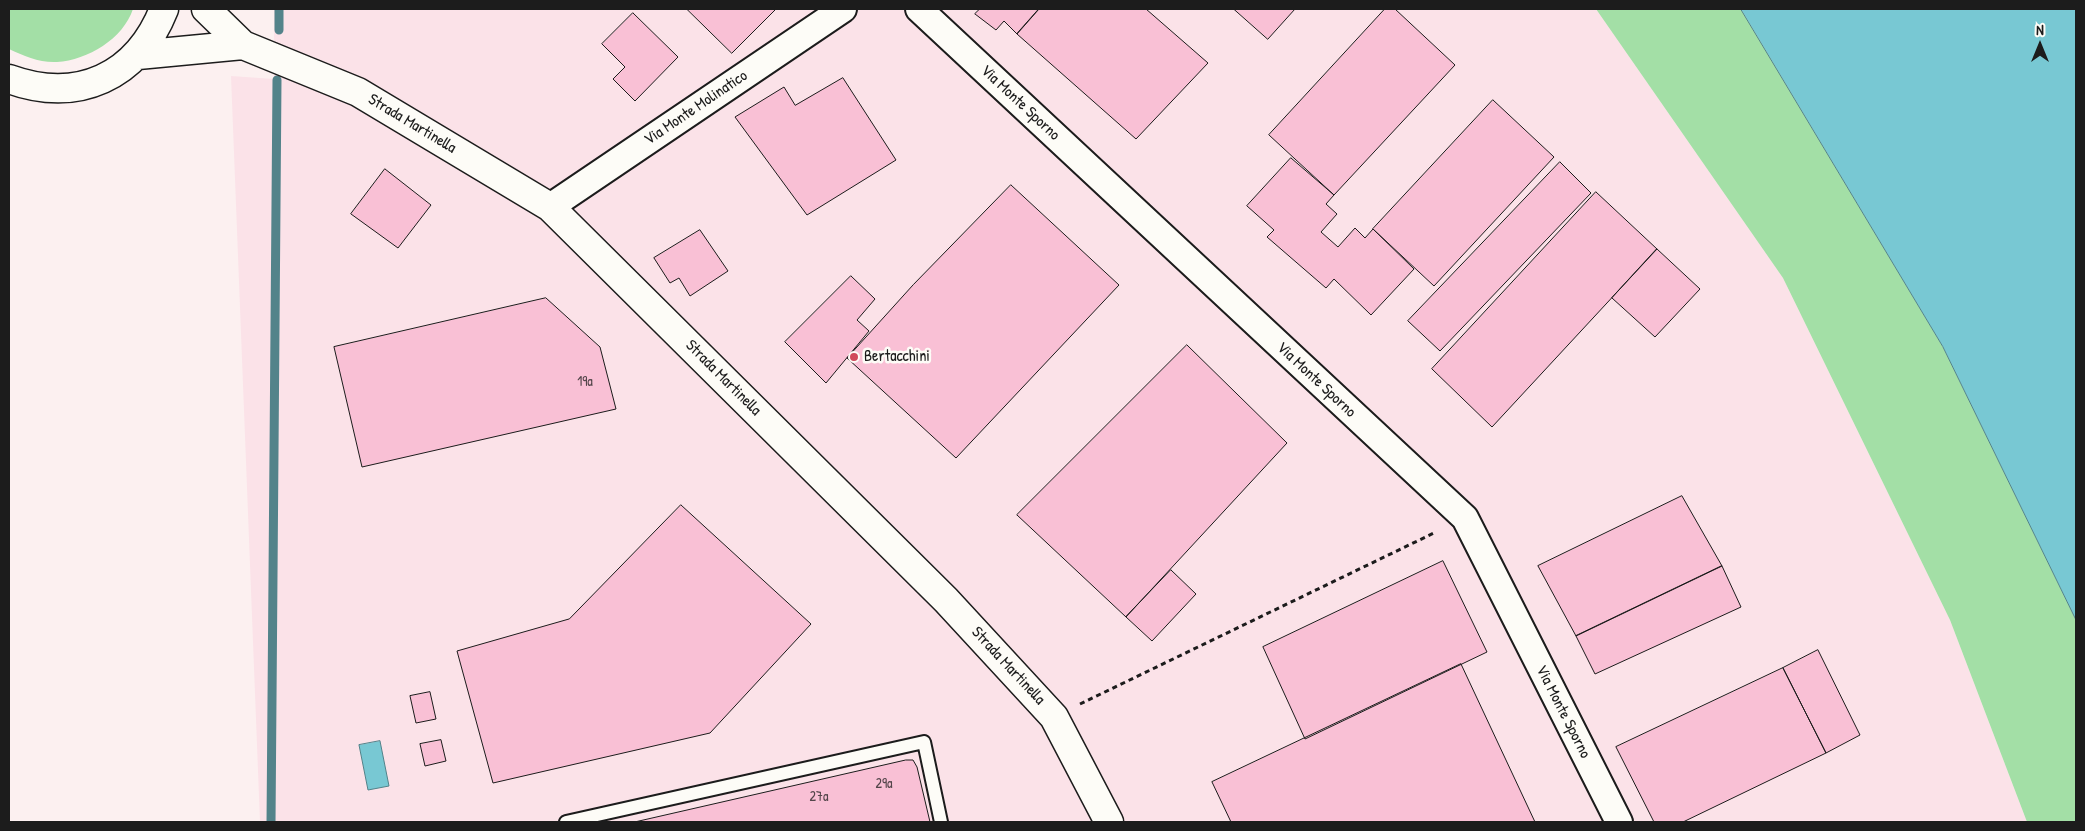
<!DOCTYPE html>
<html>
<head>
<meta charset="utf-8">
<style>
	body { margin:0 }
	#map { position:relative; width:2085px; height:831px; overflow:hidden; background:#fcf0f0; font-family:"Patrick Hand",sans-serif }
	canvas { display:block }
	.frame { position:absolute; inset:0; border:10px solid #1c1c1c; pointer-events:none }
	.north { position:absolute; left:2015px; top:20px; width:50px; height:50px; -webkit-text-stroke:4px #fdfcf7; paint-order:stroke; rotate:0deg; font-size:14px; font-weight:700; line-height:20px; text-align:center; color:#1c1c1c }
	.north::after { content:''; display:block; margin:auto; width:18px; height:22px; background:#1c1c1c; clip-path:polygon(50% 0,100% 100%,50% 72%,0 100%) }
</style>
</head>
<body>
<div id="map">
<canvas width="2085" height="831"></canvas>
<div class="frame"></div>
<div class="north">N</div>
</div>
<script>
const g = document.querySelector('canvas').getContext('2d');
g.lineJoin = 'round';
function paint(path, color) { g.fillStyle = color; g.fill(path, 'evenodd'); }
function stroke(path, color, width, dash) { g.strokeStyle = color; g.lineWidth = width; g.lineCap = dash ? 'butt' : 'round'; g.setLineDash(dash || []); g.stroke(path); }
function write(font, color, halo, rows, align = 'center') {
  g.font = font + ' "Patrick Hand",sans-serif'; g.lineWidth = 5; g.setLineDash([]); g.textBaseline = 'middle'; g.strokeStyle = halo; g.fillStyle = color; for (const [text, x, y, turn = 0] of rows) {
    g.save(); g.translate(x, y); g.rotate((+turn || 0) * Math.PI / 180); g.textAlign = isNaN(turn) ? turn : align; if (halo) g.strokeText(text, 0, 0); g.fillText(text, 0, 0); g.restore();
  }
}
paint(new Path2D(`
	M274,9h1322l187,269 167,342 77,202h-1767l-29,-746 43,3z`), '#fbe2e8');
paint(new Path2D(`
	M9,9h124c-10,30 -45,51 -76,53 -17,1 -33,-6 -48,-13z
	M1596,9h145l202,338 133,273v202h-49l-77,-202 -167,-342z`), '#a3dfa6');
const water = new Path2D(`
	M1741,9h335v611l-133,-273z
	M380,741l9,45 -21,4 -9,-45z`);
paint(water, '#78c8d3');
stroke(water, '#53838a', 1);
stroke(new Path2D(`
	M279,30v-21
	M271,822l6,-742`), '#53838a', 9);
const building = new Path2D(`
	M687,9h89l-44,44z
	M980,9h59l-22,25 -13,-13 -8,9 -21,-16z
	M1039,9h107l62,54 -72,76 -119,-105z
	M1234,9h61l-27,30z
	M1385,9h10l60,56 -121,130 -65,-60z
	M633,13l45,44 -43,44 -22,-22 12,-12 -23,-23z
	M843,78l53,82 -89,55 -72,-98 49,-30 11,18z
	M1493,100l61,57 -120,129 -61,-57z
	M1291,158l43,37 -8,9 11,10 -16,18 17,15 17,-19 10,10 8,-9 41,40 -43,46 -37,-36 -8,9 -59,-51 7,-7 -27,-24z
	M1560,162l31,31 -151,158 -32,-30z
	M385,169l46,36 -33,43 -47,-34z
	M1011,185l108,100 -163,173 -109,-100 66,-73z
	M1596,192l61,57 -165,178 -60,-58z
	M700,230l28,41 -38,25 -11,-18 -9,5 -16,-25z
	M1657,249l43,40 -45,48 -43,-39z
	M851,276l24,23 -18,21 12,11 -43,52 -41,-41z
	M546,298l54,49 16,62 -254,58 -28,-120z
	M1187,345l100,98 -161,174 -109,-102z
	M1682,496l40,70 -146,70 -38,-70z
	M681,505l130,119 -101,109 -217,50 -36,-132 112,-32z
	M1443,561l44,91 -182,87 -42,-92z
	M1722,566l19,41 -146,67 -19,-38z
	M1171,570l25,24 -44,47 -26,-24z
	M1818,650l42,85 -34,18 -43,-85z
	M1461,664l74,158h-304l-19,-40z
	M1783,668l43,85 -143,69h-29l-38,-75z
	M430,692l6,27 -20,4 -6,-27z
	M441,740l5,21 -21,5 -5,-22z
	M906,760h7l4,7 13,55h-295z`);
paint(building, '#f9c0d5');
stroke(building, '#1c1c1c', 1);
const service = new Path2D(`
	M566,822l358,-80 17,80`);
const minor = new Path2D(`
	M919,9l546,509 154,304
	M550,207l293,-198`);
const tertiary = new Path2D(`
	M206,9l37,36 115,47 192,115 396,393 108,117 55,105
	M138,55l105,-10
	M9,79c69,25 128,-2 155,-70`);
stroke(service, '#1c1c1c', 16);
stroke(minor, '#1c1c1c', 30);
stroke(tertiary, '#1c1c1c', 31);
stroke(new Path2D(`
	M1080,704l356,-172`), '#1c1c1c', 3, [5, 4]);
stroke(service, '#fdfcf7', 12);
stroke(minor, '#fdfcf7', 26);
stroke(tertiary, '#fdfcf7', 28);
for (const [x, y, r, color] of [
	[854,357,5,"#d1495b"]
]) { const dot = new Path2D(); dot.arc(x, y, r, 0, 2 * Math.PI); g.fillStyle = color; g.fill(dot); stroke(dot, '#fdfcf7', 2); }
write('14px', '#53454a', null, [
	["19a",585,382],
	["29a",884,784],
	["27a",819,797]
]);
write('16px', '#1c1c1c', '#fdfcf7', [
	["Via Monte Sporno",1020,103,43],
	["Via Monte Molinatico",696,108,-34],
	["Strada Martinella",412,124,31],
	["Strada Martinella",723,378,45],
	["Via Monte Sporno",1316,380,43],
	["Strada Martinella",1008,666,47],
	["Via Monte Sporno",1563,712,63]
]);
write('16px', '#1c1c1c', '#fdfcf7', [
	["Bertacchini",864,357]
], 'left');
</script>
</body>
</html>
